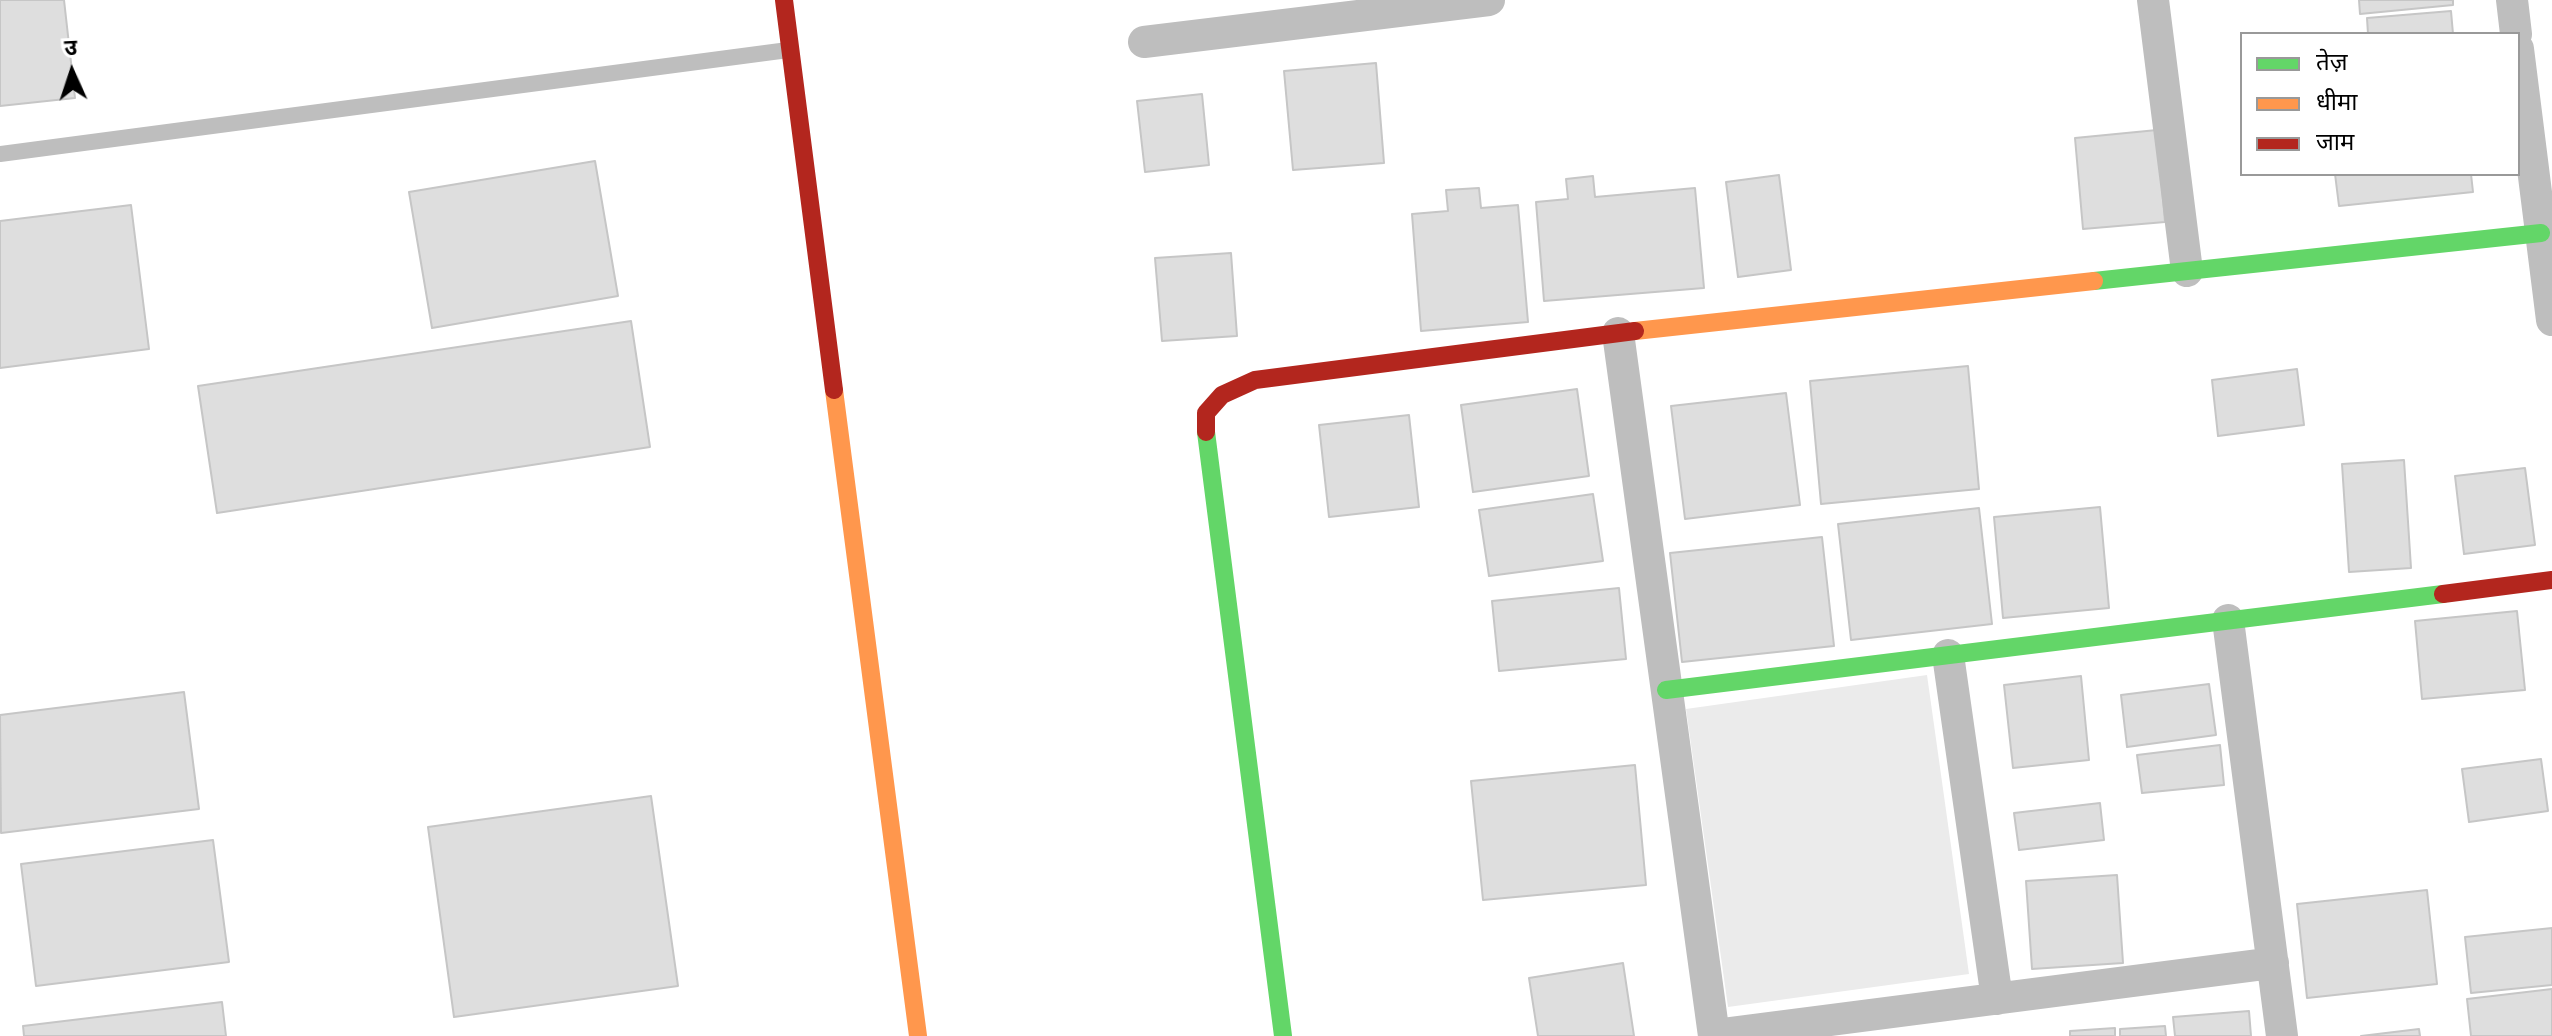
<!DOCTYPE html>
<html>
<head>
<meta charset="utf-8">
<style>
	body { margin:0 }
	#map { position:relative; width:2552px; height:1036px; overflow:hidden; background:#fff; font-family:"Work Sans","Noto Sans Devanagari",sans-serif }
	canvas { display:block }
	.legend { position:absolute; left:2240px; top:32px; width:280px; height:144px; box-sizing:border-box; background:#fff; border:2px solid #999; margin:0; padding:10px 14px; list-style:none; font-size:24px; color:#000 }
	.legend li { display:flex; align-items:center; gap:16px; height:40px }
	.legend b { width:40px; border:2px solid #999 }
	.north { position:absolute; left:32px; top:32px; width:80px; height:80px; -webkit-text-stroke:6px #fff; paint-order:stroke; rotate:357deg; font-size:22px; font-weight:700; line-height:32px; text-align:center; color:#000 }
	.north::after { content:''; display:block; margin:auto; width:28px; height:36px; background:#000; clip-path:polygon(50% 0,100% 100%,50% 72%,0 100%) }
</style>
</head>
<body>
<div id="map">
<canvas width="2552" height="1036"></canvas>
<ul class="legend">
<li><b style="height:10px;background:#63d668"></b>तेज़</li>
<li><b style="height:10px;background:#ff974d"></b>धीमा</li>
<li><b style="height:10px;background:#b3261e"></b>जाम</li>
</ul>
<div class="north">उ</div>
</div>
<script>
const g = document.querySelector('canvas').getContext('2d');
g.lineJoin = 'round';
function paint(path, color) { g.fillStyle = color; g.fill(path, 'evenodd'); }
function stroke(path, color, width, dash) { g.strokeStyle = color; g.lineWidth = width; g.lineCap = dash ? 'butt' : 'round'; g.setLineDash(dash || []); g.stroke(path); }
paint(new Path2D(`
	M1927,675l42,299 -241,33 -42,-298z`), '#ebebeb');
const building = new Path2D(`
	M0,0h64l11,98 -75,8z
	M2359,0h94v5l-93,9z
	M2451,11l2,23h-85l-1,-16z
	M1376,63l8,100 -91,7 -9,-99z
	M1202,94l7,71 -64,7 -8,-71z
	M2157,130l8,92 -82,7 -8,-91z
	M595,161l23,135 -186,32 -23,-136z
	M2335,174h136l2,18 -134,14z
	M1779,175l12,95 -53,7 -12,-95z
	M1593,176l2,21 100,-9 9,100 -160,13 -8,-99 32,-3 -2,-20z
	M1479,188l2,20 37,-3 10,117 -107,9 -9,-117 36,-3 -2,-21z
	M131,205l18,144 -149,19v-147z
	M1231,253l6,83 -75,5 -7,-83z
	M631,321l19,126 -433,66 -19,-127z
	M1968,366l11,123 -158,15 -11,-123z
	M2297,369l7,56 -86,11 -6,-56z
	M1577,389l12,87 -116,16 -12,-87z
	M1786,393l14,112 -115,14 -14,-113z
	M1409,415l10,92 -90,10 -10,-92z
	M2404,460l7,108 -62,4 -7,-108z
	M2525,468l10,77 -71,9 -9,-78z
	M1593,494l10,67 -114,15 -10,-66z
	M2100,507l9,101 -106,10 -9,-101z
	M1979,508l13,116 -141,16 -13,-116z
	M1822,537l12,109 -152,16 -12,-109z
	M1619,588l7,71 -127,12 -7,-70z
	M2517,611l8,79 -103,9 -7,-78z
	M2081,676l8,84 -76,8 -9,-83z
	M2209,684l7,51 -89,12 -6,-52z
	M184,692l15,117 -198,24 -1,-118z
	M2220,745l4,40 -82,8 -5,-38z
	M2541,759l7,52 -79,11 -7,-53z
	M1635,765l11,120 -163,15 -12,-119z
	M651,796l27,190 -224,31 -26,-190z
	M2100,803l4,37 -85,10 -5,-37z
	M213,840l16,122 -193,24 -15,-122z
	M2117,875l6,88 -91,6 -6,-88z
	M2427,890l10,94 -130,14 -10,-94z
	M2552,928v57l-81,8 -6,-56z
	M1623,963l11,73h-96l-9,-58z
	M2552,989v47h-81l-4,-37z
	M222,1002l4,34h-202l-1,-10z
	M2249,1011l2,25h-76l-2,-19z
	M2165,1026l1,10h-46v-7z
	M2115,1028v8h-45v-5z
	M2419,1029l1,7h-59z`);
paint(building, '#dedede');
stroke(building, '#c6c6c6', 2);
stroke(new Path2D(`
	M0,154l788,-104`), '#bebebe', 16);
stroke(new Path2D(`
	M2153,0l34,271
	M2512,0l4,34
	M1144,42l345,-42
	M2518,49l34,271
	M1618,333l96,703
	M2228,620l54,416
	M1948,655l49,344
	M1714,1035l559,-72`), '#bebebe', 32);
stroke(new Path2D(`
	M2094,281l447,-48
	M1206,432l77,604
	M1666,690l777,-96`), '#63d668', 18);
stroke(new Path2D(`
	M1635,331l459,-50
	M834,390l84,646`), '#ff974d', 18);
stroke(new Path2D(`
	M784,0l50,390
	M1206,432v-19l16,-18 33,-15 380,-49
	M2443,594l109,-14`), '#b3261e', 18);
</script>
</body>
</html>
